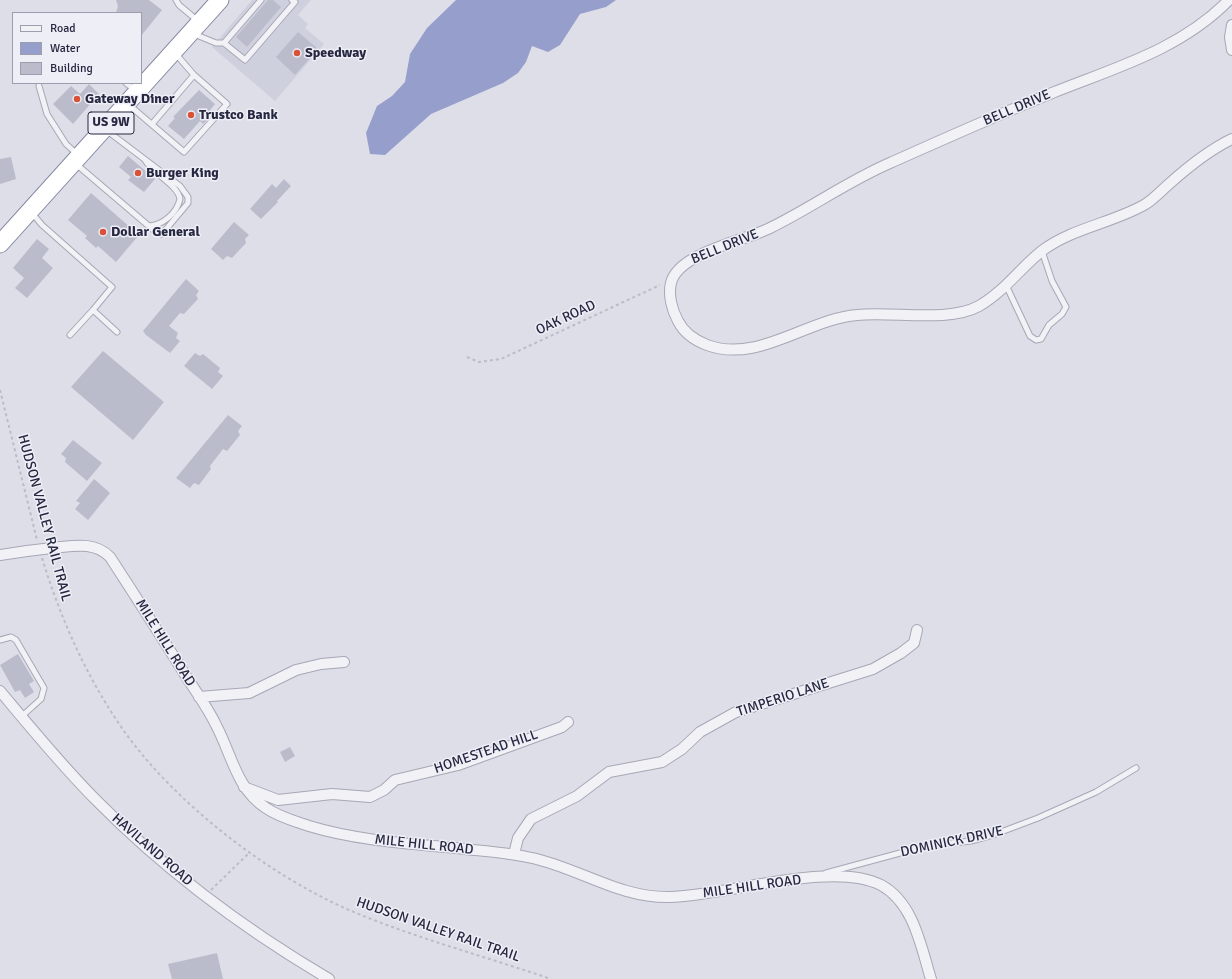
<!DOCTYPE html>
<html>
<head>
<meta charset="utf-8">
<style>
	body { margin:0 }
	#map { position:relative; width:1232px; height:979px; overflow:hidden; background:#dedee8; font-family:Signika,sans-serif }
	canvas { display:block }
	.legend { position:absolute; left:12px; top:12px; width:130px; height:72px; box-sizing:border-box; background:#edeef6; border:1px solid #9d9ead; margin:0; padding:5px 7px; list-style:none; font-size:12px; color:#262740 }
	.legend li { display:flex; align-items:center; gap:8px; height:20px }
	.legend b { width:20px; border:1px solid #9d9ead }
</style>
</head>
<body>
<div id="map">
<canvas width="1232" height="979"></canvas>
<ul class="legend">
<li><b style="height:5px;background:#f1f1f6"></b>Road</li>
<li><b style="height:11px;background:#969fcb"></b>Water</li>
<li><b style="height:11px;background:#babccc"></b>Building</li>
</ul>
</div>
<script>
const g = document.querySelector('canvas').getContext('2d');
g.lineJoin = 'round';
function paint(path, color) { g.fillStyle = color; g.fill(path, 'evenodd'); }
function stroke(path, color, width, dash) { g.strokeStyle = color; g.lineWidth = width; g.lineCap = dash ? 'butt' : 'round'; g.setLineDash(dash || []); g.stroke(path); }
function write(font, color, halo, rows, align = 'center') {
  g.font = font + ' Signika,sans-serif'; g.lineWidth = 3; g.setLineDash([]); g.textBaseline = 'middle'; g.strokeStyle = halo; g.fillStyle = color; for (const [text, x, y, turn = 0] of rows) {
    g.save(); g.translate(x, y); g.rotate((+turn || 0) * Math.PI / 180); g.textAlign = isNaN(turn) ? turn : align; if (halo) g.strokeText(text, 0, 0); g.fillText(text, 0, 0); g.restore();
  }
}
paint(new Path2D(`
	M252,0h59l-13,15 10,9 -3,4 19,16 -49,57 -63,-54z`), '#cfd0de');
paint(new Path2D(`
	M456,0h160l-10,7 -26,7 -20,31 -12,7 -16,-6 -6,16 -8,11 -15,10 -72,31 -46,41 -15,-1 -4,-21 11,-27 15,-10 13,-14 5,-28 17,-26z`), '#969fcb');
paint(new Path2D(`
	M116,0h33l13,10 -21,26v-23h-25l2,-7z
	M268,0h5l8,7 -34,40 -11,-10z
	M298,32l20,17 -23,26 -19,-18z
	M89,84l10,10 -26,30 -20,-20 18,-18 9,8z
	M199,90l16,14 -8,10 3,3 -7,7 -3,-3 -16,18 -16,-13 7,-8 -2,-1z
	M128,156l27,23 -11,13 -16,-12 3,-3 -12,-10z
	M11,157l5,22 -16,5v-25z
	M284,179l7,7 -14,15 1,1 -17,17 -11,-10 22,-25 4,4z
	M91,193l48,42 -23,27 -18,-16 -2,2 -11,-10 2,-2 -19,-16z
	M234,222l15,13 -4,4 1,4 -14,15 -5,-2 -4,4 -12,-11z
	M37,239l12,10 -7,9 11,10 -26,30 -12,-10 9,-10 -11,-10z
	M186,279l13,12 -3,4 2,4 -14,15 -4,-1 -11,13 9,7 -2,5 4,3 -10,12 -24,-18 -3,-4z
	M103,351l61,51 -31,38 -62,-53z
	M195,353l5,3 3,-2 17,14 -2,4 5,4 -11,13 -28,-23z
	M228,415l14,11 -4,5 2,4 -13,16 -4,-2 -13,17 1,3 -12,16 -5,-2 -4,5 -14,-10z
	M73,440l29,23 -15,18 -22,-19 1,-4 -5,-4z
	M94,479l16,14 -22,27 -13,-11 5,-6 -4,-2z
	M18,654l16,27 -5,3 5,8 -9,6 -5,-8 -5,2 -15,-27z
	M290,747l5,9 -10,6 -5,-10z
	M217,953l6,26h-51l-4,-15z`), '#babccc');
const service = new Path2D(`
	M176,0l3,5 19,16
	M261,0l-37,43 21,17 50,-58 -3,-2
	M194,34l22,9h8
	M126,83l9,7
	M39,86l8,28 19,30 12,11
	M129,105l55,47 43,-48 -33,-29 -19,-22
	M152,124l42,-49
	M145,160c8,14 33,25 35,39 -3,14 -17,26 -31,27
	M76,164l81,69 5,1 26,-31v-6l-8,-11 -74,-56
	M32,213l10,12 70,62 -19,23 24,22
	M1006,285l24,51 6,4 5,-1 8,-14 13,-11 4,-7 -14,-26 -10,-30
	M70,335l23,-25
	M0,640l11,-3 5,3 28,48 -3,11 -20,18
	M826,873l100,-27 45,-5 22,-6 45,-17 58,-26 40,-24`);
const minor = new Path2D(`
	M1229,0c-49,50 -115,68 -177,93 -55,22 -108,46 -162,70 -42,18 -79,45 -120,65 -26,13 -92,25 -99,55 -3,12 1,27 7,38 6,12 16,19 29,24 51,19 100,-26 150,-30 35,-4 91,8 122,-9 25,-14 42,-39 64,-56 30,-22 69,-27 101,-45 9,-5 17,-14 25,-21 19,-17 40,-34 63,-45
	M1232,25l-2,12 2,13
	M52,548c22,-2 42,-7 58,9 26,40 51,79 76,119 10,16 22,32 30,49 16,30 20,63 50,83 13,9 28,13 43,18 53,16 110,18 165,24 22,2 45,4 66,10 45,12 82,38 130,37 56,-1 162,-37 211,-12 33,18 40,62 50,94
	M0,555l27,-4
	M0,691c31,37 62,75 96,109 69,70 148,129 233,179
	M199,697l50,-4 47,-23 25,-6 23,-2
	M244,787l34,13 54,-6 38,3 14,-7 11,-10 63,-15 104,-38 6,-5
	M514,854l4,-16 13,-19 46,-23 32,-24 53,-10 20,-13 18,-17 36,-20 137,-43 28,-16 13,-10 3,-13`);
const trunk = new Path2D(`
	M0,244l220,-244`);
stroke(service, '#a7a7b6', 7);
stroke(minor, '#a7a7b6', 12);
stroke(trunk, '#8486a0', 19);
stroke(new Path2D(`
	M467,357l12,5 22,-3 159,-74
	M0,390l37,150
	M42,558c19,62 45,120 82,173 52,73 143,143 225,179 66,28 135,46 202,69
	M211,890l38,-37`), '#bcbcc7', 2, [3, 3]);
stroke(service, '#f1f1f6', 5);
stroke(minor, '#f1f1f6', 10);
stroke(trunk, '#fff', 17);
const minorBridge = new Path2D(`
	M27,551l25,-3`);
stroke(minorBridge, '#a7a7b6', 12, []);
stroke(minorBridge, '#f1f1f6', 10);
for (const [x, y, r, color] of [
	[297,53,4,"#d85238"],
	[77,99,4,"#d85238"],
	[191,115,4,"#d85238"],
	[138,173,4,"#d85238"],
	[103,232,4,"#d85238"]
]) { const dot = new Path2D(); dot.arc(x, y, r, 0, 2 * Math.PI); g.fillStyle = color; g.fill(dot); stroke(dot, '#edeef6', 1.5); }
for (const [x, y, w] of [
	[111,123,46]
]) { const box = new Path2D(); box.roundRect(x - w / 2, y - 11, w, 22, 3); g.fillStyle = '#edeef6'; g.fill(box); stroke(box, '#262740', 1); }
write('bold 13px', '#262740', null, [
	["US 9W",111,123]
]);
write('bold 14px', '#262740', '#edeef6', [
	["Speedway",305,53],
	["Gateway Diner",85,99],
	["Trustco Bank",199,115],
	["Burger King",146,173],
	["Dollar General",111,232]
], 'left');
write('14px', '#262740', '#edeef6', [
	["BELL DRIVE",1017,108,-23],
	["BELL DRIVE",725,247,-22],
	["OAK ROAD",566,318,-25],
	["HUDSON VALLEY RAIL TRAIL",44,518,75],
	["MILE HILL ROAD",165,643,58],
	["TIMPERIO LANE",783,698,-18],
	["HOMESTEAD HILL",486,752,-19],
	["DOMINICK DRIVE",952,842,-12],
	["MILE HILL ROAD",424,845,6],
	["HAVILAND ROAD",152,850,41],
	["MILE HILL ROAD",752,887,-8],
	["HUDSON VALLEY RAIL TRAIL",438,930,19]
]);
</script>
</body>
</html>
